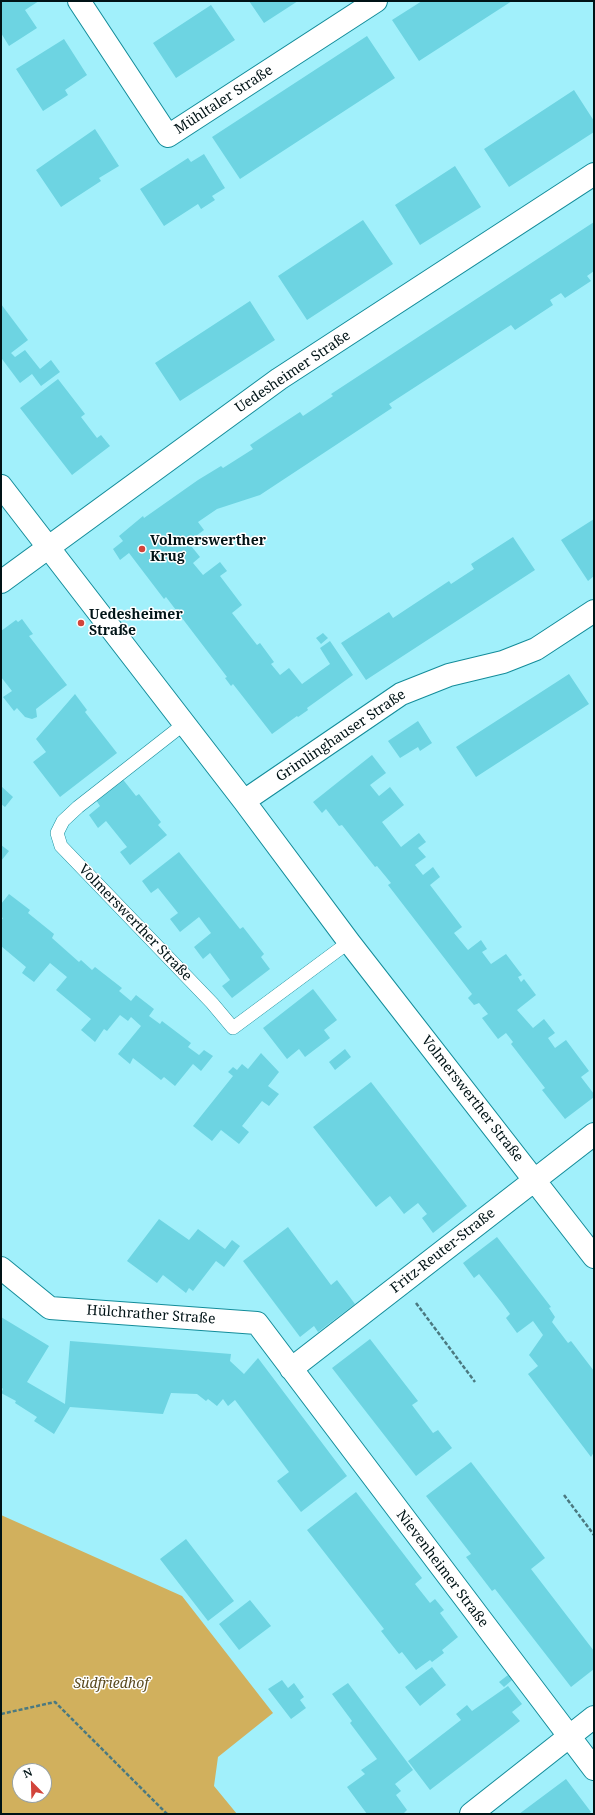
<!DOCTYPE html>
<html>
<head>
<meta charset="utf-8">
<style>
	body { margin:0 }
	#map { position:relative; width:595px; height:1815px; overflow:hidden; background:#a1f0fb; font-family:"Noto Serif",serif }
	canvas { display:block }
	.frame { position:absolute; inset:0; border:2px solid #001316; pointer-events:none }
	.north { position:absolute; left:12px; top:1763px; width:40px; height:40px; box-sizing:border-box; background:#fff; border:1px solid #99a1a2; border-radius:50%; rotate:337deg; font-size:11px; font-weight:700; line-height:16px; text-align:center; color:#001316 }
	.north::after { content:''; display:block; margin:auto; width:14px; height:18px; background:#d2443b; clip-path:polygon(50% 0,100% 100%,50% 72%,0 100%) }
</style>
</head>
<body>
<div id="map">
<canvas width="595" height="1815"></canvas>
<div class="frame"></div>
<div class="north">N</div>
</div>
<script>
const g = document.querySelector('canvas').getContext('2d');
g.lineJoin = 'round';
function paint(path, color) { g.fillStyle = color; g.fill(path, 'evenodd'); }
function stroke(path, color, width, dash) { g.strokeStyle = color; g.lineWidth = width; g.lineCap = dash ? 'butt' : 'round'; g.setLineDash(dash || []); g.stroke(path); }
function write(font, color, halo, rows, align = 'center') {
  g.font = font + ' "Noto Serif",serif'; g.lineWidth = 3; g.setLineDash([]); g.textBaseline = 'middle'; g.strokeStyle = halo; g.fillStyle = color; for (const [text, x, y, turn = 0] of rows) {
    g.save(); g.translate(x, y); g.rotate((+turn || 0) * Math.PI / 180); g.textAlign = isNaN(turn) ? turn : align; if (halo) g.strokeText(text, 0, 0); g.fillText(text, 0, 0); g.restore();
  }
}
paint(new Path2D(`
	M1,1515l181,81 91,117 -55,44 -4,29 23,28h-236zM20,1771h24v24h-24z`), '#d1b05d');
paint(new Path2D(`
	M1,1h38l-14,9 12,18 -28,18 -8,-13z
	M249,1h49l-34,22z
	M422,1h90l-93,60 -27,-41z
	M211,5l24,35 -59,38 -23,-35z
	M367,36l28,42 -155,101 -28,-42z
	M64,39l23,36 -22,15 3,5 -25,16 -27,-42z
	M574,90l20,31v11l-85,55 -25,-38z
	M95,129l24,37 -20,12 2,3 -40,26 -25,-37z
	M204,154l21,34 -13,8 3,4 -14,9 -3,-5 -34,22 -24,-37 48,-31 3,4z
	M455,166l26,41 -61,38 -25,-40z
	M363,220l30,44 -86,56 -29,-44z
	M594,222v49l-7,5 4,5 -26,17 -4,-5 -11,7 3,5 -38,25 -4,-5 -11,7 -111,72 3,4 -132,87 -43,14 -19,13 6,8 -16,12 12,15 -7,6 10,12 17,-13 7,9 -7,5 22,29 -10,8 25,32 3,-2 14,19 -3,2 9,11 9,-7 13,16 28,-20 -10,-16 10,-7 23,34 -46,33 1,2 -10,7 -1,-1 -25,18 -39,-50 -2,2 -6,-8 2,-1 -61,-80 -2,2 -35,-46 -9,7 -7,-11 10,-8 -4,-5 24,-20 1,2 54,-38 23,-14 2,2 30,-19 -3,-4 24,-16 26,-17 3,4 30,-20 -2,-2z
	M250,301l25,39 -95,61 -25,-38z
	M1,304l27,36 -17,13 4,4 10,-7 15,19 11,-9 9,12 -19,14 -9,-12 -12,9 -18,-24 -1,1z
	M58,379l27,35 -4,3 16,21 4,-3 9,11 -38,29 -52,-67z
	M594,519v57l-6,5 -27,-41z
	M513,537l22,33 -169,110 -25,-37 48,-31 4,6 56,-37 2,3 23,-15 -3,-5z
	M22,619l11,15 -4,2 38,49 -31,24 1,8 -5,2 -7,-2 -8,-9 -3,3 -11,-14 9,-6 -11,-14v-46l15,-11 2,2z
	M323,633l5,5 -7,6 -5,-6z
	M569,674l20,30 -113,73 -20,-30z
	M75,694l12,16 -2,2 32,41 -57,44 -27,-35 13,-10 -10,-13z
	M418,721l14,22 -12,8 -2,-4 -18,11 -12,-17z
	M372,755l14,18 -16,12 9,11 11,-9 14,18 -22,17 19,25 18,-14 7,9 -8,6 8,9 -11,8 8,10 10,-8 7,10 -10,8 32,42 -8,6 14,17 13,-10 6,9 -5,3 9,12 15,-10 16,21 -4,2 3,5 3,-3 12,16 -19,15 16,18 11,-9 11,14 -7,5 7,10 11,-8 23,31 -8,6 13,17v3l-29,22 -23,-29 3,-2 -34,-44 2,-2 -7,-9 -8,6 -16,-21 6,-4 -9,-11 -5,2 -6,-7 4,-4 -84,-109 3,-2 -14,-17 -2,1 -33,-42 -3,1 -13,-17 -4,4 -9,-11z
	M121,777l15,19 3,-2 22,28 -3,3 9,10 -37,30 -10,-13 7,-5 -21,-26 -8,7 -9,-13 11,-9 -6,-9z
	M1,786l12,11 -8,10 -4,-3z
	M1,845l8,6 -8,10z
	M179,852l61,77 3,-2 21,27 -3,3 9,12 -38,29 -10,-12 8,-6 -20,-27 -7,6 -9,-12 17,-14 -12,-16 -19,15 -10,-13 8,-6 -20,-25 -7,5 -9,-12z
	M9,894l21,16 -2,3 26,21 -2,4 27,24 2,-2 11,10 3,-3 27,21 -3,3 12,10 5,-6 18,14 -5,7 11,8 2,-3 29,22 -3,4 11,8 5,-5 9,6 -12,15 -8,-7 -18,22 -11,-9 -3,3 -28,-22 -3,6 -12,-10 23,-28 -10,-9 -3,4 -8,-6 -13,16 -3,-2 -9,13 -14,-12 10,-11 -35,-29 11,-13 -17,-14 -16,19 -12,-9 4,-6 -25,-21v-25l2,-3 -2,-1v-13z
	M313,989l24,31 -13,10 6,8 -25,19 -6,-8 -12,10 -24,-31z
	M345,1049l6,8 -16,13 -6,-8z
	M261,1053l18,19 -11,14 11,8 -10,12 -7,-5 -20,25 7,6 -10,12 -18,-14 -9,11 -19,-15 40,-50 -5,-4 5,-5 4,3 5,-6 6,5z
	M371,1082l96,124 -34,27 -11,-15 5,-4 -9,-11 -14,11 -14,-18 -14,11 -63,-80z
	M159,1219l30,21 9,-11 27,20 7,-9 8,6 -16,21 -8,-6 -23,30 -4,-3 -3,5 -23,-18 -6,8 -30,-22z
	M288,1227l43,58 6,-5 18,24 -37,28 -4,-6 -14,11 -57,-76z
	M497,1237l54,70 -2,1 6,9 -3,5 16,21 3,-2 23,30v81l-3,5 -63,-83 10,-8 -9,-11 14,-20 -10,-14 -16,12 -11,-15 4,-4 -8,-11 -23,-29 -5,4 -11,-15z
	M1,1317l48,29 -22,36 38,22 5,-63 161,13 -1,7 14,13 14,-16 89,118 -46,36 -24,-31 12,-9 -54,-72 -7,6 -5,-7 -6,7 -9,-7 -2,2 -9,-7 -26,-1 -8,21 -93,-7 -16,27 -20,-13 3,-4 -22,-14 1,-2 -15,-8 2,-4 -2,-2z
	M370,1339l48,62 -6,4 21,28 5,-3 14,18 -36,28 -84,-108z
	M471,1462l74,96 -14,11 63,82v18l-23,18 -76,-98 -3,2 -26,-34 5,-3 -45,-58z
	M356,1492l66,86 -7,6 15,19 5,-4 9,11 -4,3 18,24 -16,13 2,3 -12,9 -2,-2 -14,10 -14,-18 -3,2 -18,-23 3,-2 -77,-99z
	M186,1539l48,62 -26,20 -48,-62z
	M250,1600l21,26 -32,24 -20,-26z
	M432,1667l14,18 -26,21 -15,-19z
	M508,1675l4,5 -8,7 -5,-5z
	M282,1680l6,8 6,-5 10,14 -4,3 6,8 -15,11 -23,-30z
	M348,1683l65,87 -18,14 6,7 -5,4 11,15 -4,4h-36l-20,-27 18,-13 -4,-4 16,-11 -27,-36 2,-2 -20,-27z
	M508,1686l14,18 -10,8 8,9 -90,69 -22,-29 53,-41 -5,-6 11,-9 5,6z
	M566,1779l25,33 -3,2h-69z`), '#6dd4e2');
const lane = new Path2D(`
	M184,724l-106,83 -15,14 -6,12 4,13 151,157 21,25 116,-86`);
const street = new Path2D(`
	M79,1l89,135 208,-135
	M1,486l243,315 105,141 245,315
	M1,582l278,-203 315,-205
	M244,801l157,-107 48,-19 54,-13 33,-13 58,-38
	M1,1268l49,40 207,15 337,446
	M291,1369l303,-235
	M471,1814l123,-97`);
stroke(lane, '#138c9a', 14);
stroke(street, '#138c9a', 24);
stroke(new Path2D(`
	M416,1303l59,79
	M564,1495l30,40
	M1,1714l54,-12 112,112`), '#4b7980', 2.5, [4, 2]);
stroke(lane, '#fff', 13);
stroke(street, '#fff', 22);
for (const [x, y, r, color] of [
	[142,549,4,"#d2443b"],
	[81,623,4,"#d2443b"]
]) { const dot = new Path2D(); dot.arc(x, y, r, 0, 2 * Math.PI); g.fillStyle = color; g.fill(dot); stroke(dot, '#fff', 1.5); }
write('14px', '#001316', '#fff', [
	["Mühltaler Straße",224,100,-33],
	["Uedesheimer Straße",293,372,-34],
	["Grimlinghauser Straße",341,736,-34],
	["Volmerswerther Straße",135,923,46],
	["Volmerswerther Straße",472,1099,52],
	["Fritz-Reuter-Straße",443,1251,-38],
	["Hülchrather Straße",151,1315,4],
	["Nievenheimer Straße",442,1569,53]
]);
write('bold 14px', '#001316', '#fff', [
	["Volmerswerther",150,541],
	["Krug",150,557],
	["Uedesheimer",89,615],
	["Straße",89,631]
], 'left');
write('italic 14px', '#5b4b21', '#fff', [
	["Südfriedhof",111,1684]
]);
</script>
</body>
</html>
